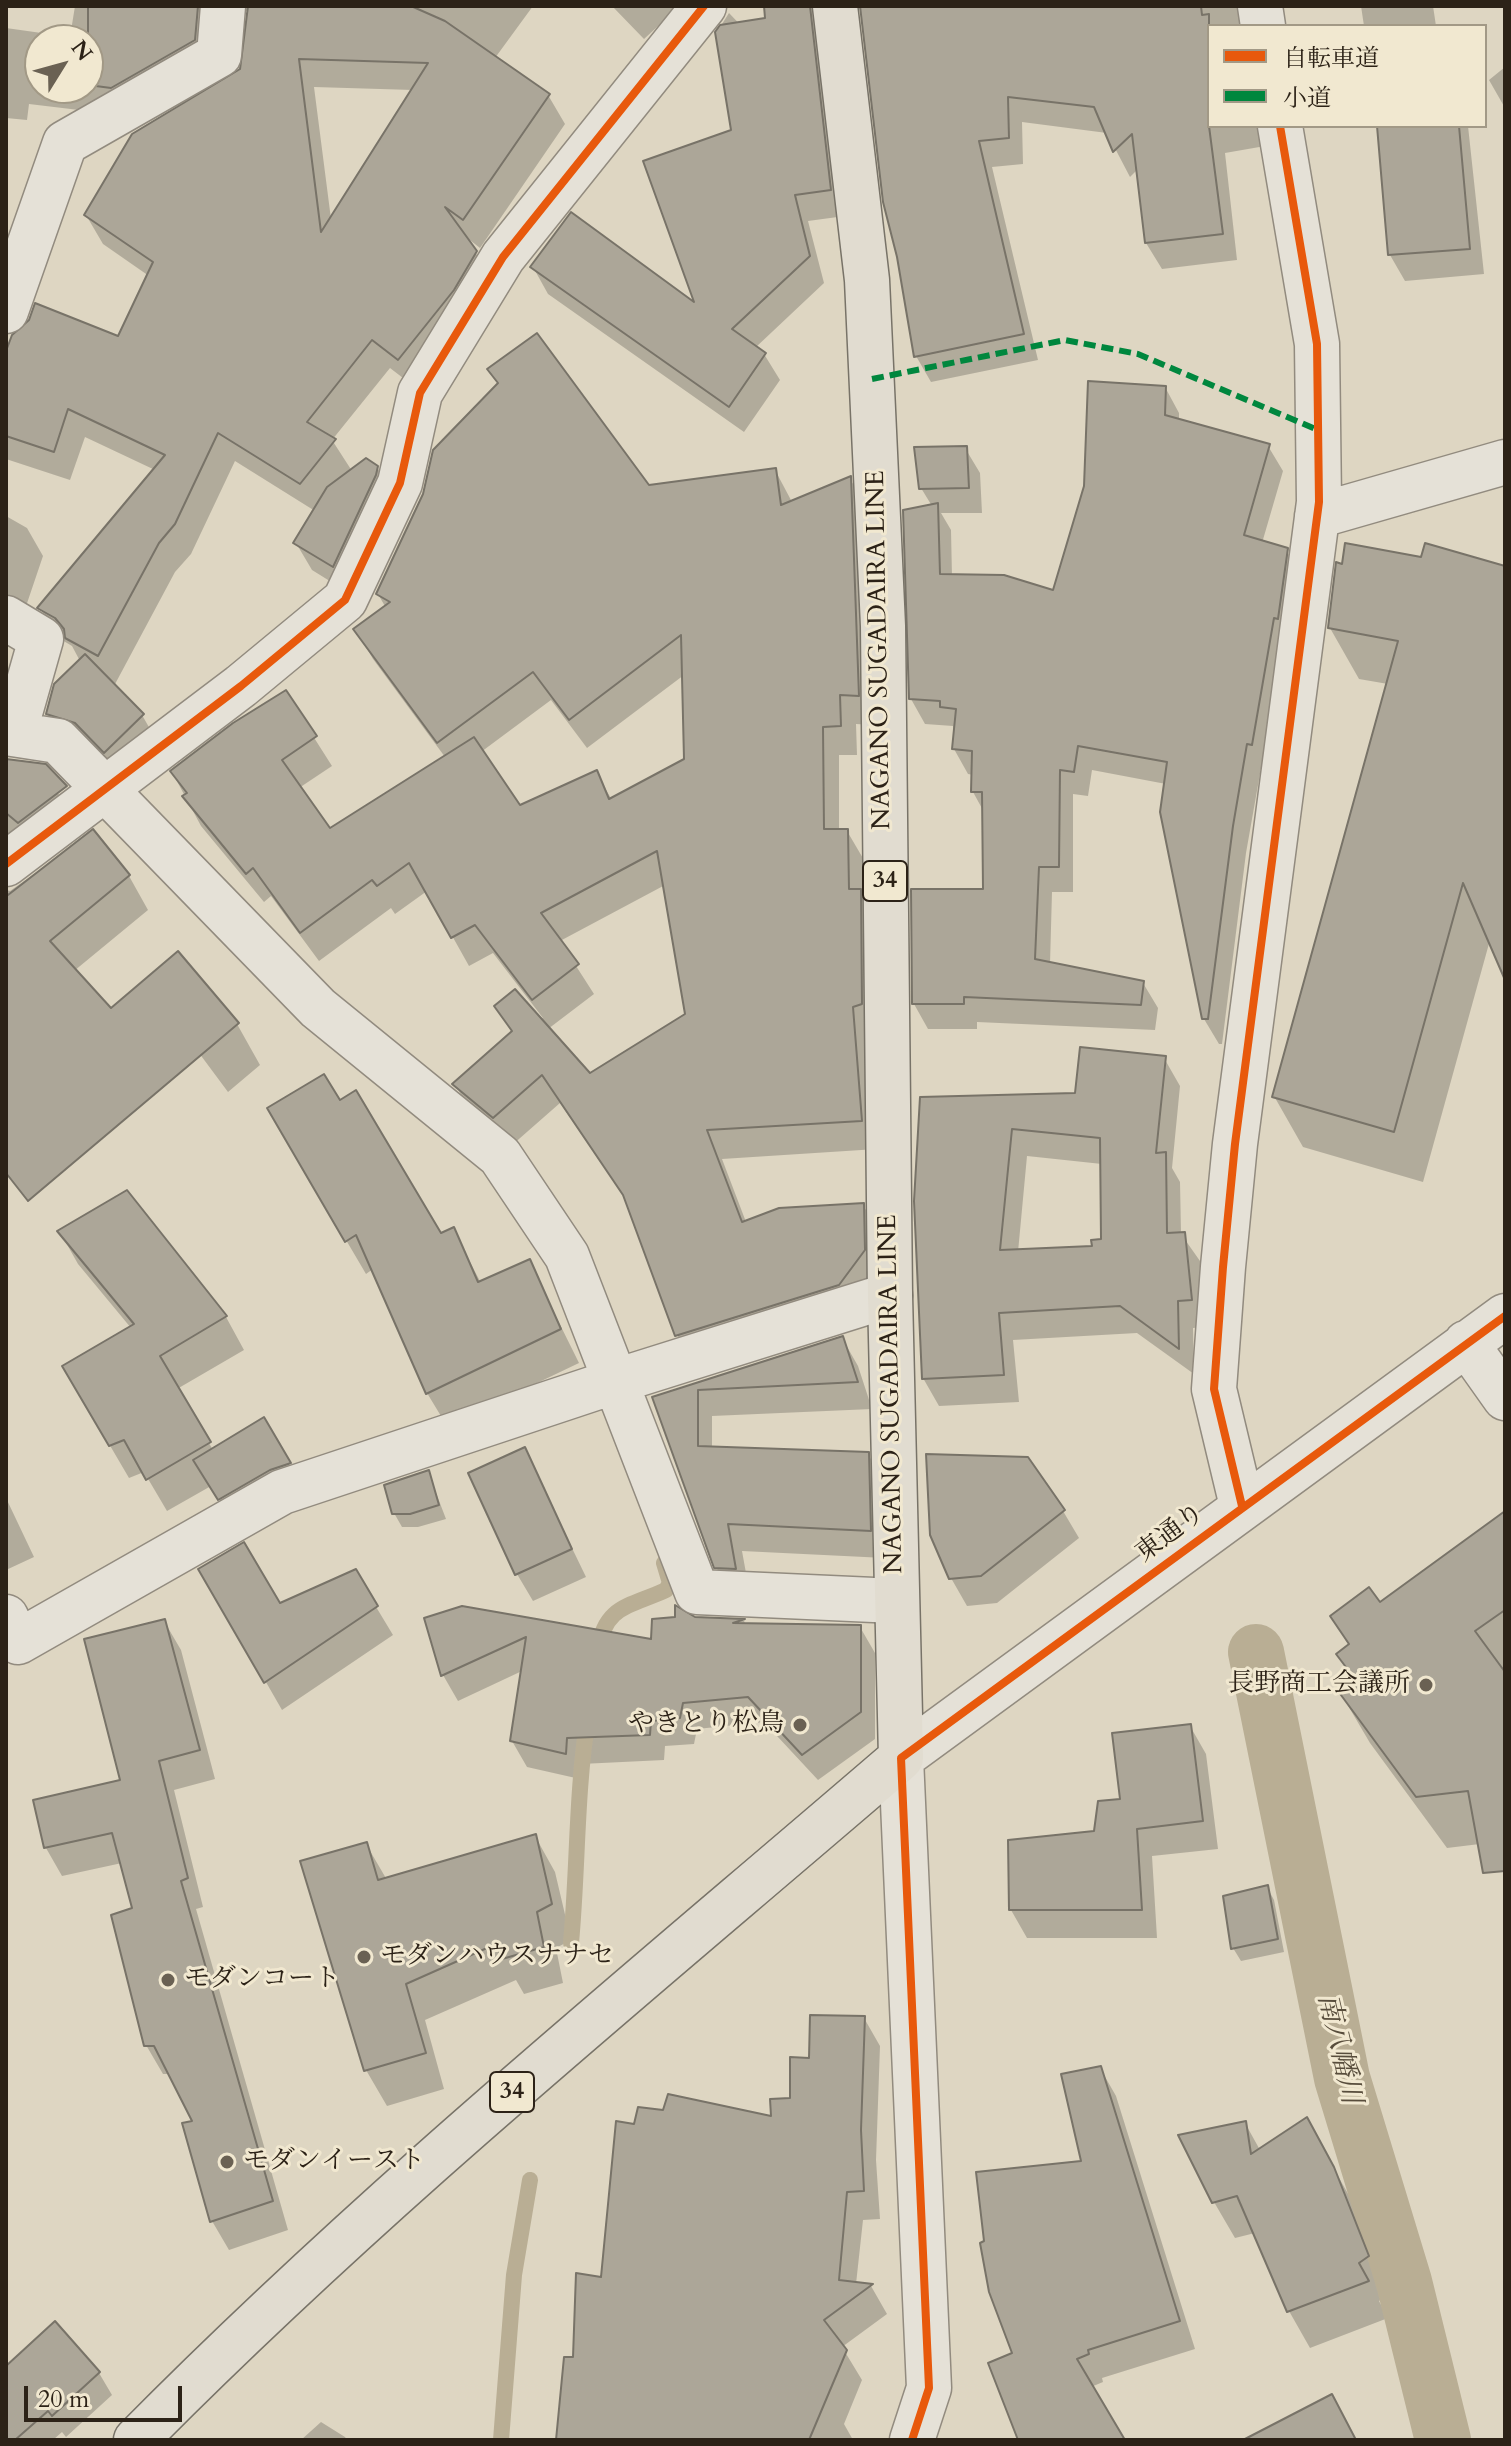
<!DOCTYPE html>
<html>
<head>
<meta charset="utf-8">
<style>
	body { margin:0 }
	#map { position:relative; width:1511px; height:2446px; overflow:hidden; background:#ded6c2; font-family:Cardo,"Noto Serif JP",serif }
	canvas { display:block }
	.frame { position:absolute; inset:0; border:8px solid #2c2217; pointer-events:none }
	.legend { position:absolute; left:1207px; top:24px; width:280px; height:104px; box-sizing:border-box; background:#f1e8d0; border:2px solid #a29986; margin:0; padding:10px 14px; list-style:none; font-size:24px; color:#2c2217 }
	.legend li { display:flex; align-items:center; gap:16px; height:40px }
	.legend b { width:40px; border:2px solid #a29986 }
	.north { position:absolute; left:24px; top:24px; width:80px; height:80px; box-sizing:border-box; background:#f1e8d0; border:2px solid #a29986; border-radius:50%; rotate:53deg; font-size:22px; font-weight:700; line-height:32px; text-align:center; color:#2c2217 }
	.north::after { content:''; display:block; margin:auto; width:28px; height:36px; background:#6a6153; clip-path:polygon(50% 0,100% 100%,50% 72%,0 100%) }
	.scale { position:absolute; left:24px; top:2386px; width:158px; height:36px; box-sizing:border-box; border:4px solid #2c2217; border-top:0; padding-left:10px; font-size:24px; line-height:28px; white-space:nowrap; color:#2c2217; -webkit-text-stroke:6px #f1e8d0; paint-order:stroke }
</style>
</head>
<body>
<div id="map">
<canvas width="1511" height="2446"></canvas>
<div class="frame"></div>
<ul class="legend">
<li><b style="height:10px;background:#e8590c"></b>自転車道</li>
<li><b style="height:10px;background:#00873e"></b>小道</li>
</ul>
<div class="north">N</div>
<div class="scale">20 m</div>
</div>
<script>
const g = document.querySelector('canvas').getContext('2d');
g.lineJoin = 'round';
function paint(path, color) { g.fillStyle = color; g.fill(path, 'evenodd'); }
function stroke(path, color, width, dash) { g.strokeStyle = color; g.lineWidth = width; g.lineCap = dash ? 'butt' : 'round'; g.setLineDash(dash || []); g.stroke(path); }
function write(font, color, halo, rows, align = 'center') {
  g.font = font + ' Cardo,"Noto Serif JP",serif'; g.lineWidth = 6; g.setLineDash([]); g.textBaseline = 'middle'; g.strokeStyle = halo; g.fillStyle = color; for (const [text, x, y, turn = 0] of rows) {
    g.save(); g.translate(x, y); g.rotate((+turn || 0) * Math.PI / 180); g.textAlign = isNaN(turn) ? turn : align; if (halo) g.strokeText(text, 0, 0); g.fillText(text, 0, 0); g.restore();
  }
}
paint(new Path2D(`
	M75,6h458l-38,52 53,37 17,29 -85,124 -14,-11 27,45 -77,106 -26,-20 -58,72 20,31 25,-4 16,28 -44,98 -37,-23 -16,-27 19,-32 -80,-50 -44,93 -16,18 -61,114 28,29 16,28 -37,36 -55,-44 -16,-28 30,-46 -8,-15 -15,-9 -17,-29 115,-138 -70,-33 -15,43 -64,-21v-103l113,-18 30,-62 -46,-32 -17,-29 156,-145 7,-58 -5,-2 -115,106 -100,-12 -2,16 -21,-2v-90l64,9zM40,40h48v48h-48zM314,87l99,3 -82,129z
	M612,6h68l-36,33z
	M766,6h507l-30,20h-34v100h56l6,19 -46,8 12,107 -75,9 -16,-26 -8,-74 -8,8 -23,-44 -85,-11 1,42 -31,3 46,193 -107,22 -15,-26 -55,-347 -12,-2 -4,209 -37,5 16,62 -69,65 9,6 16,26 -36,52 -196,-138 -15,-27 165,40 35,-176 -16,-99 12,-19 41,43z
	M1361,6h72l3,20h-72z
	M1505,67v41l-16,-28z
	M1379,126h89l16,148 -79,7 -15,-26z
	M490,370l158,117 127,-17 17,32 58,-23 17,28 7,218 -18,-1 1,31h-18v76h8l17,29 13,289 -155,10 24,63 117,-17 17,29v46l-186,85 -17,-30 -48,-131 -69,-101 -49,43 -40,-33 -16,-29 57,-51 -15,-27 46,12 -50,-65 -24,13 -42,-75 -32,23 -4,-6 -72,53 -48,-65 -7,6 -63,-76 -29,-54 113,-80 47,74 -33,22 30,43 116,-74 -72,-98 -17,-29 30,-22 -8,-14 121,-209zM684,675l2,85 -74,40 -16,-27 -77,34 -38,-55 70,-52 36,48zM665,885l22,131 -98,59 -41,-46 46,-35 -34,-53z
	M1165,387l14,26v8l89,25 15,25 -21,72 24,7 15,25 -35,194 -5,-1 -15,85 -24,191h-3l-15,-25 -38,-235 -74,-14 -4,26 -15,-2v98h-21l-2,72 93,19 15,25 -3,22 -178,-8v7h-49l-14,-25 71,-113 -1,-79 -11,-20 1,-17 -6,-1 -14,-25 -1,-23 -28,-2 -14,-25 21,-193 -11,-18 44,-40 15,25 2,40h-41l10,17 1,47 103,15z
	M6,516l21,12 16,28 -22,65 -15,2z
	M1423,560l82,8v407l-15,-35 -67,242 -120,-35 -29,-51 114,-412 -29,-5 -29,-51z
	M6,761l43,18 30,47 -73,57z
	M93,832l36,44 19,34 -74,61 -68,191v-272l4,1z
	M173,1018l64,6 23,41 -32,27z
	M1164,1058l16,28 -8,82 8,14 1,52 19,27 7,66 -14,1 1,46 -57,-41 -124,7 6,62 -80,4 -16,-28 -1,-279 155,-4zM1027,1156l75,8 2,77 -10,7 -76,4z
	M339,1103l101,133 13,-6 28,53 48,-21 50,101 -132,63 -20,-33 -54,-124 -7,5 -97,-165z
	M126,1193l100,124 18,33 -67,39 36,61 50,-30 42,71 -70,35 -24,-40 -44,25 -23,-39 -15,6 -65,-111 67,-39 -53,-64 -18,-32z
	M842,1338l16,28 14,43 -160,7v33l156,5 15,27 2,77 -143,-7 8,44h-18l-16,-28 -62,-169z
	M524,1449l62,128 -53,24 -16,-27z
	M428,1472l18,47 -28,8h-16l-8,-14z
	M6,1498l28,59 -28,13z
	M1063,1511l16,27 -82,65 -30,3 -16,-28z
	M1505,1533v339l-17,-29 -41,5 -77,-105 -30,-51 14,-11 -15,-27 10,-8 -17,-29 47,-12z
	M201,1569l79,37 75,-34 38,63 -111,75z
	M426,1619l227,22 41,-22 50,2 2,4 114,2 15,26v86l-57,41 -54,-58 -67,7 -3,15 -29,2 -1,14 -83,4 -1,15 -53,-12 -15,-26 10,-70 -64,30 -15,-26z
	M164,1621l17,29 34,129 -41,11 29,117 -7,2 92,321 -59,20 -17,-29 -17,-99 -25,-48h-7l-17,-29 -12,-136 -12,-46 -60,13 -16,-28 76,-66z
	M1190,1726l16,28 12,95 -66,7 5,82h-130l-16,-28 85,-77z
	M535,1836l20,36 16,68 -15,8 7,35 -39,11 -8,-14 -91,40 19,69 -57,17 -21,-36v-226l21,36z
	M1267,1887l7,13 10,52 -43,9 -8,-13z
	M864,2018l16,28 -4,114 4,59 -17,1 -7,64 15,2 16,28 -45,33 20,33 -18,44 9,16h-296l18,-80 28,-81 33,-153 137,-7 19,-19 19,-40z
	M1100,2068l16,28 79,253 -93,29 1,4 -12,5 32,53h-103l-5,-86 69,-192z
	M1306,2120l49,86 33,88 -9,7 9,17 -78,30 -21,-37 -34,-78 -20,5 -21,-36 31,-79 15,27z
	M99,2373l13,22 -46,42 -4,-5 -9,8h-47v-49z
	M321,2422l24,15 2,3h-46z`), '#0003');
stroke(new Path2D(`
	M598,1650c7,-45 31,-43 68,-60l4,-7 -6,-20
	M571,1943c7,-76 5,-151 17,-226
	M501,2440l13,-165 16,-95`), '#b9ae94', 16);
stroke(new Path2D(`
	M1256,1652l86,426 62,204 39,158`), '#b9ae94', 56);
const building = new Path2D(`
	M88,6h110l-3,34 -84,48 -23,-3z
	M248,6h163l34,15 105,73 -87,126 -18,-13 32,44 -23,39 -56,70 -26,-20 -65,82 29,17 -36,45 -82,-51 -43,91 -16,19 -61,113 -33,-18 -1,-9 -9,-11 -18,-10 128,-153 -97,-46 -14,43 -48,-16v-85l6,-16 17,-15 6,-17 83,33 35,-74 -69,-47 48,-81 108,-65zM299,59l129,4 -107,169z
	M764,6h46l21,184 -36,5 15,61 -78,73 34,24 -37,54 -199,-140 41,-55 123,90 -51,-141 88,-31 -16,-98 5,-7 45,-7z
	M860,6h341l1,9 7,-1v112l14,108 -78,9 -13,-109 -19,18 -19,-45 -86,-10 1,41 -30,3 45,193 -110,23 -17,-100 -14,-55z
	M1377,126h82l11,123 -82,6z
	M537,333l112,152 127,-17 5,37 70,-29 8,220 -19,-1 1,31 -18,1 1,102h24l1,60h12l1,115 -9,3 9,114 -155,9 35,92 37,-14 85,-5 1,47 -26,35 -164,51 -52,-141 -81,-120 -49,43 -41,-34 60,-53 -18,-25 21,-17 75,84 95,-59 -28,-163 -116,62 38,51 -47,36 -57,-75 -24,13 -42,-75 -32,23 -5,-6 -72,53 -47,-65 -7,6 -64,-78 5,-3 -17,-22 63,-48 53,-33 31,46 -35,24 48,68 144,-91 46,68 77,-35 12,29 75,-40 -3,-124 -112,85 -36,-48 -96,71 -84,-114 37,-27 -14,-8 47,-100 10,-44 65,-67 -11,-14z
	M1088,381l78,5 -1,29 105,29 -26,91 44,13 -10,71 -4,-1 -22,127 -5,-1 -14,82 -25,193h-6l-42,-207 7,-50 -89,-16 -4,26 -14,-2 -1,97h-20l-4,92 109,22 -3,24 -177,-8v7h-52l-1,-115h72l-1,-97h-11l1,-41 -20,-2 4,-40 -16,-2v-6l-31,-2 -6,-189 35,-7 2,71 64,1 49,15 31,-104z
	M967,446l2,42 -50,1 -5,-42z
	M366,458l12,8 -2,9 -43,92 -40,-24 34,-56z
	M1345,543l76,14 4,-14 80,23v414l-42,-97 -69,249 -122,-35 126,-456 -70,-13 8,-66 6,2z
	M85,654l59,60 -40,39 -29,-30 -29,-9 8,-30z
	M6,759l40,5 21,22 -49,37 -12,-10z
	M93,829l37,46 -80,66 61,67 67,-57 61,72 -211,178 -22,-28v-281l2,3z
	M1080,1047l86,9 -10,97 10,-1 1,81 18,-1 7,68 -14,1 1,48 -59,-43 -121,7 5,62 -82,4 -8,-178 6,-104 155,-4zM1012,1129l88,9 1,101 -10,1 1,6 -92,4z
	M324,1074l16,26 16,-10 85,143 13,-6 24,55 52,-23 31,70 -135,65 -70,-159 -11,7 -78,-134z
	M127,1190l100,126 -67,40 51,86 -65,38 -22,-40 -15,6 -47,-80 72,-42 -77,-93z
	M843,1336l15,46 -160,8v56l171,6 2,79 -143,-7 8,45 -22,-1 -62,-171z
	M264,1417l27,46 -21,7 -52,30 -25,-40z
	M525,1447l47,102 -57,26 -47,-102z
	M926,1454l102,3 37,53 -84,66 -32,3 -19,-44z
	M429,1470l10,35 -29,9h-18l-8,-29z
	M1505,1511v99l-30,21 30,41v199l-22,2 -15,-82 -52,6 -78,-106 17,-12 -19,-25 13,-10 -19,-28 39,-29 11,15z
	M244,1542l36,61 76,-34 22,37 -114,77 -66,-114z
	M675,1605l20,12 50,2 -12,4 128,2v87l-59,43 -54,-58 -65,6 -3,15 -29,3 -1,14 -83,3 -1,16 -56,-13 16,-104 -85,39 -17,-58 38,-12 189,33 1,-20 23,-2z
	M165,1619l35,131 -41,11 29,117 -7,3 92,320 -63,21 -28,-99 10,-2 -38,-75h-10l-33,-131 21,-7 -20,-75 -68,15 -11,-48 87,-20 -36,-141z
	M1191,1724l12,97 -66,8 5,81h-133l-1,-70 86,-9 4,-30 22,-2 -8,-66z
	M536,1834l16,70 -15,8 7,35 -42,12 -6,-15 -90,40 20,69 -62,18 -64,-210 67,-19 11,38z
	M1268,1885l10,54 -47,10 -8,-53z
	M810,2015l55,1 -4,114 3,61 -17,1 -8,88 34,4 -49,36 23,30 -38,90h-253l8,-83h9l3,-84 25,4 15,-156 18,3 4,-17 25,3 5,-16 103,22 -1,-17 20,-1v-41l19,1z
	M1101,2066l79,255 -92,29 1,4 -12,5 48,81h-107l-30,-77 24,-10 -23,-61 -9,-49 4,-2 -8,-69 105,-11 -20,-87z
	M1307,2117l27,50 35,89 -10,7 10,18 -82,31 -50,-116 -25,7 -34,-68 68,-14 5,33z
	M55,2321l45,51 -48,44 -4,-5 -33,29h-9v-74z
	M1332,2394l24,46h-113z`);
paint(building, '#aca698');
stroke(building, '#787368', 2);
const minor = new Path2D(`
	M1260,6l3,20
	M6,311l59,-168 154,-88 4,-49
	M1317,516l188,-54
	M6,618l35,21 -27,95
	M6,733l52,8 260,267 182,148 67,100 130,336 199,9
	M6,864l235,-178 104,-86 55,-117 20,-90 83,-136 201,-251
	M1466,1343l39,55
	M1242,1506l-28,-117 9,-122 12,-123 84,-642 -2,-158 -37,-218
	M6,1617l12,25 264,-150 331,-110 277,-87
	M912,2440l17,-52 -28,-630 604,-442`);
const major = new Path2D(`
	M136,2440c240,-243 506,-459 765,-682l-11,-463 -7,-669 -16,-346 -32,-274`);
stroke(minor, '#928b7f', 47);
stroke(major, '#787368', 47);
stroke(minor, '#e5e1d7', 44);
stroke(major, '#e1dcd0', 44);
stroke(new Path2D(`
	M872,379l193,-39 73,14 180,76`), '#00873e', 6, [12, 6]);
stroke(new Path2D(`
	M6,864l235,-178 104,-86 55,-117 20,-90 83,-136 201,-251
	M1242,1506l-28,-117 9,-122 12,-123 84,-642 -2,-158 -37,-218
	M912,2440l17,-52 -28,-630 604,-442`), '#e8590c', 8);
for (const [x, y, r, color] of [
	[1426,1685,8,"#6a6153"],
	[800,1725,8,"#6a6153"],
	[364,1957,8,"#6a6153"],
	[168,1980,8,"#6a6153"],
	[227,2162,8,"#6a6153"]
]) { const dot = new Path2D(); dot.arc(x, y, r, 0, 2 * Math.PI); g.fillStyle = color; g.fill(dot); stroke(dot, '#f1e8d0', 3); }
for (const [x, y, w] of [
	[885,881,44],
	[512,2092,44]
]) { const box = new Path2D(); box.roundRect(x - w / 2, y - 20, w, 40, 6); g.fillStyle = '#f1e8d0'; g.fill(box); stroke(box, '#2c2217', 2); }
write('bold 24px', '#2c2217', null, [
	["34",885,881],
	["34",512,2092]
]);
write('26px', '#2c2217', '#f1e8d0', [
	["NAGANO SUGADAIRA LINE",880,650,-91],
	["NAGANO SUGADAIRA LINE",892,1394,-91],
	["東通り",1171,1534,-37]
]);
write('26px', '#2c2217', '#f1e8d0', [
	["長野商工会議所",1410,1685,"right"],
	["やきとり松鳥",784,1725,"right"],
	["モダンハウスナナセ",380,1957],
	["モダンコート",184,1980],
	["モダンイースト",243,2162]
], 'left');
write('italic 28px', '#584d3c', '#f1e8d0', [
	["南八幡川",1338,2049,77]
]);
</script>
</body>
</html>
